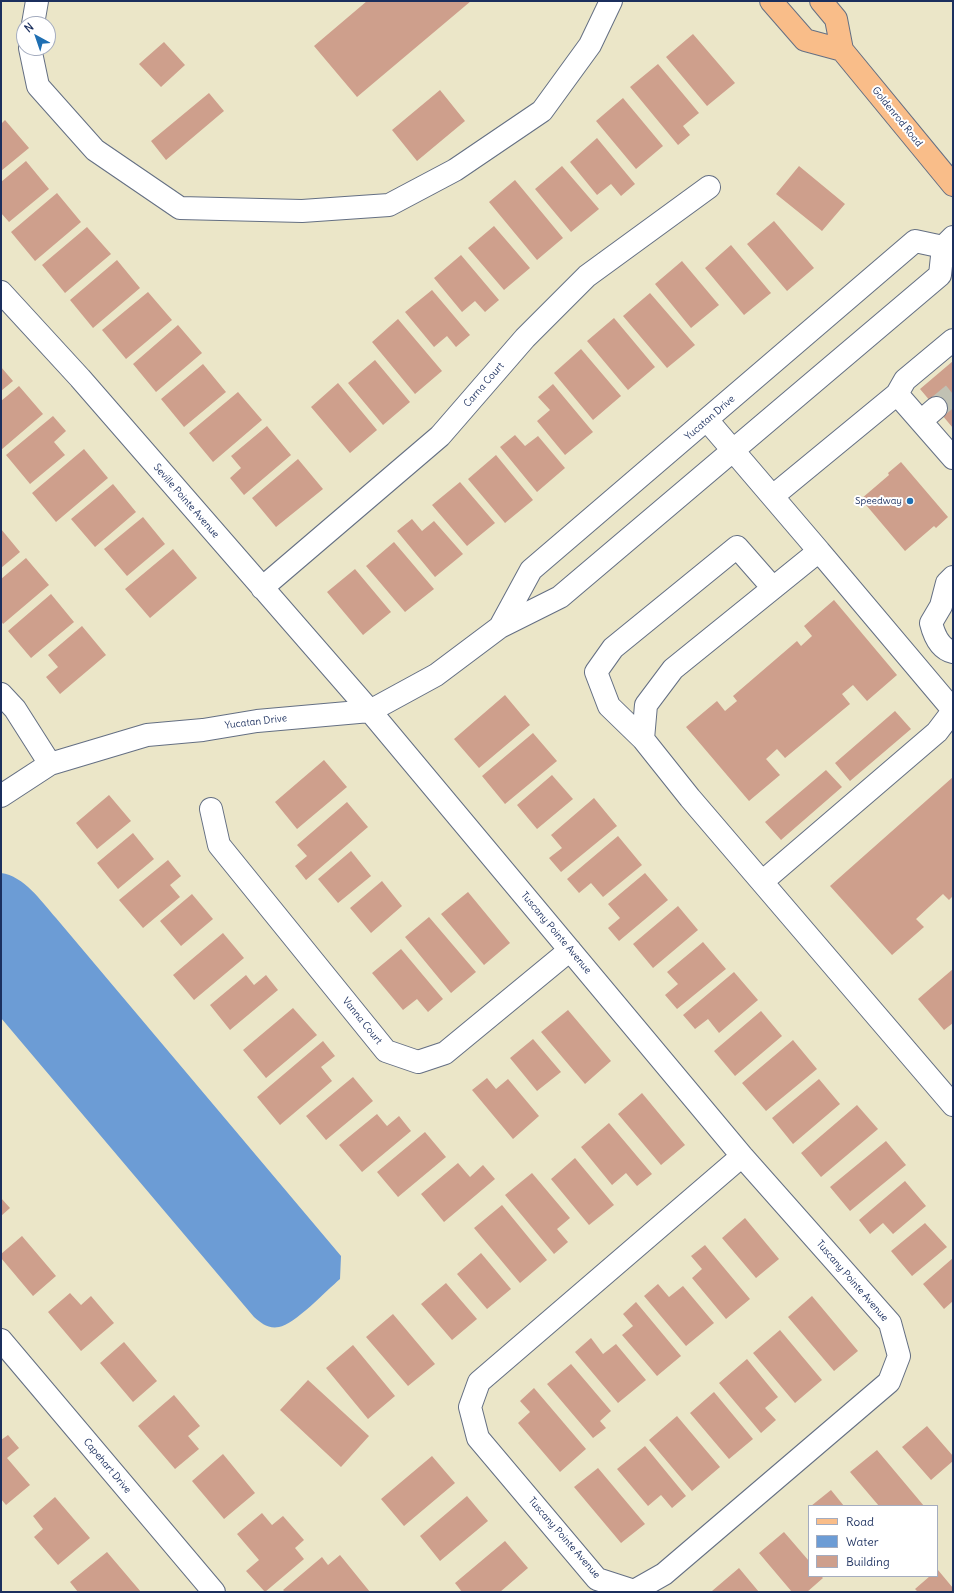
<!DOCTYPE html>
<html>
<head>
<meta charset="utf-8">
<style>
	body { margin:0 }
	#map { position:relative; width:954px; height:1593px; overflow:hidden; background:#ebe6c8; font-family:Delius,sans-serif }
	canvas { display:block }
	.frame { position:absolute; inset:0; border:2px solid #1b2f5e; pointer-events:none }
	.legend { position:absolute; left:808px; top:1505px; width:130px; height:72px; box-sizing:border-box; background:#fff; border:1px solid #a4acbf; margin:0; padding:5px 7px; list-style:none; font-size:12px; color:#1b2f5e }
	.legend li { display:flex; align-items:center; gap:8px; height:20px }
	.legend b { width:20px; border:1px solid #a4acbf }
	.north { position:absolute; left:16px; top:16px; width:40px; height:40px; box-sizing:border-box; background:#fff; border:1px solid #a4acbf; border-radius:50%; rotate:320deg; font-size:11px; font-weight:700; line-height:16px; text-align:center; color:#1b2f5e }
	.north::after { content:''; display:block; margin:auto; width:14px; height:18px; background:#1f6fb2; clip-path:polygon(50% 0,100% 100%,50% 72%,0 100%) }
</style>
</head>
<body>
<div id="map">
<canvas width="954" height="1593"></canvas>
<div class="frame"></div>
<ul class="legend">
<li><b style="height:5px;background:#f9bd89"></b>Road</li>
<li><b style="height:11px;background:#6c9cd5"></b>Water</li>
<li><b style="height:11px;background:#ce9f8c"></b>Building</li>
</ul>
<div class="north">N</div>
</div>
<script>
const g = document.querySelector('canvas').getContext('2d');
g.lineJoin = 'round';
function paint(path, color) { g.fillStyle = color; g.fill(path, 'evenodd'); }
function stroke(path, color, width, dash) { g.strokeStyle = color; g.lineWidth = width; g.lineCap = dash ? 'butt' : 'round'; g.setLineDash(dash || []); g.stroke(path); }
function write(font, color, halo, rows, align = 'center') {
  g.font = font + ' Delius,sans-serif'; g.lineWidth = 4; g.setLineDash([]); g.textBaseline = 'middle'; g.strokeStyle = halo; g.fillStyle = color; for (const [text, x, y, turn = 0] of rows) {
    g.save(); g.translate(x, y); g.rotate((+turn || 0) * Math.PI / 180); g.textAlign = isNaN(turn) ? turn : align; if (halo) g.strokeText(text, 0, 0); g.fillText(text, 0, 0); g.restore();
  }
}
paint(new Path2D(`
	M1,873c23,3 40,28 55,45l285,338 -1,23c-13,11 -46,46 -61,48 -11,2 -18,-4 -25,-10l-253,-299z`), '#6c9cd5');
paint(new Path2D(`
	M367,1h104l-114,96 -43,-51z
	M693,34l42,49 -28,23 -41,-49z
	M164,42l21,23 -24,22 -22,-23z
	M658,64l41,49 -16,13 7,9 -12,10 -48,-58z
	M440,90l25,31 -48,40 -25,-31z
	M209,93l15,18 -58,49 -15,-19z
	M623,98l40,48 -27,23 -40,-48z
	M5,120l24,28 -28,23v-47z
	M597,138l38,46 -14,12 -10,-12 -14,11 -27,-33z
	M26,161l23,28 -40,33 -8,-9v-31z
	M562,166l37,43 -28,23 -36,-43z
	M799,166l46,38 -23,27 -46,-37z
	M515,180l48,58 -26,22 -48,-58z
	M57,193l24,29 -46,39 -24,-29z
	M774,221l40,47 -27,23 -40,-47z
	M494,226l36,42 -26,22 -36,-42z
	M87,227l24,27 -46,39 -23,-28z
	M731,245l40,48 -27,22 -39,-47z
	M461,255l38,45 -14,12 -10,-11 -13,11 -28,-34z
	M117,260l23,28 -47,40 -23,-28z
	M682,261l37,44 -28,23 -36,-44z
	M432,290l38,45 -14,12 -9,-11 -13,11 -29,-35z
	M148,292l24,28 -46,39 -24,-29z
	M650,293l45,52 -28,23 -44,-52z
	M614,318l41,49 -27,23 -41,-49z
	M398,319l44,52 -27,23 -43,-52z
	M178,325l24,28 -46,39 -23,-28z
	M581,349l40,47 -28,24 -39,-47z
	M375,360l35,42 -27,23 -35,-42z
	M953,361v67l-33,-39z
	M203,364l23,28 -42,35 -23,-28z
	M1,367l12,14 -12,10z
	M338,383l39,47 -27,23 -39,-46z
	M553,384l40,48 -28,23 -28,-34 13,-11 -12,-13z
	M19,386l24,28 -42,36v-49z
	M238,392l24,28 -49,42 -24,-29z
	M53,416l13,15 -12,11 11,13 -35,29 -24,-29z
	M267,426l24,29 -47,40 -14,-17 11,-10 -10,-12z
	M515,435l10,11 13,-10 27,32 -28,24 -37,-45z
	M84,449l24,29 -52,44 -24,-29z
	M496,455l37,45 -28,23 -37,-44z
	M298,459l25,30 -47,38 -24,-29z
	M901,462l47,55 -12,11 -2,-2 -29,25 -44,-52 28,-24 -1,-2z
	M460,482l35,41 -28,23 -35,-41z
	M113,484l23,28 -41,35 -24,-28z
	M143,517l22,27 -38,32 -23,-27z
	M412,519l10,12 12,-10 29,33 -28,23 -38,-46z
	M1,529l19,23 -19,16z
	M394,542l40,47 -29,23 -39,-46z
	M173,549l24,29 -47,40 -25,-29z
	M26,558l23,27 -46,39 -2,-3v-42z
	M355,569l36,43 -28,23 -36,-43z
	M51,594l23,28 -43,36 -23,-27z
	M834,600l63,75 -30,26 -14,-16 -11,9 8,10 -65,54 -8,-9 -11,10 14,16 -31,26 -63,-74 31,-26 8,10 12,-10 -4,-5 64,-55 4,5 11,-10 -8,-10z
	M82,626l24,29 -46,39 -14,-17 12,-10 -10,-12z
	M505,695l25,30 -51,43 -25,-29z
	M895,711l16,18 -61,52 -15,-18z
	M533,733l24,28 -52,43 -23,-28z
	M324,760l23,27 -50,42 -22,-27z
	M826,770l16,17 -61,53 -16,-18z
	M552,775l21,24 -36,30 -20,-24z
	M953,777v119l-4,4 -6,-6 -27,25 8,8 -32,28 -62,-69z
	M109,795l22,26 -34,28 -21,-26z
	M594,798l23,28 -56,46 -12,-14 13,-10 -11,-13z
	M347,802l21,25 -62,53 -11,-14 12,-10 -10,-11z
	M133,833l21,26 -36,30 -21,-26z
	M618,836l24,29 -39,32 -12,-14 -12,10 -12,-14z
	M351,851l20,25 -33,27 -20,-24z
	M168,860l13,16 -11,9 10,12 -37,31 -24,-28z
	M645,873l23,27 -49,41 -11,-13 12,-10 -12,-14z
	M382,881l20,25 -31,27 -21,-25z
	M468,892l42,51 -26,22 -43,-51z
	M192,894l21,25 -32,27 -21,-25z
	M678,906l20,24 -45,38 -20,-24z
	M429,917l47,55 -25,21 -46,-56z
	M223,933l21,25 -50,42 -21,-25z
	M703,942l23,27 -49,40 -12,-14 13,-11 -11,-12z
	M401,949l42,50 -15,13 -11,-13 -14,11 -31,-37z
	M953,969v54l-9,7 -26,-31z
	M734,972l24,28 -39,33 -11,-14 -13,10 -12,-14z
	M246,975l8,10 12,-10 12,15 -48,40 -20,-25z
	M293,1008l24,27 -51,43 -23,-28z
	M568,1010l43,51 -26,23 -44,-52z
	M761,1011l21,25 -47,40 -21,-25z
	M533,1039l28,33 -24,19 -27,-33z
	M793,1040l24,29 -51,42 -24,-28z
	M323,1041l12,15 -14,11 11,14 -52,44 -23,-28z
	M353,1077l20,24 -47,39 -20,-24z
	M487,1078l9,11 12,-10 31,37 -26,23 -41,-49z
	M819,1079l21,25 -47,40 -21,-26z
	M642,1093l43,52 -24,20 -43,-51z
	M857,1105l21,24 -57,48 -20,-24z
	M377,1114l10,12 12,-10 12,15 -49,41 -23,-27z
	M609,1123l43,51 -15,12 -11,-13 -14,12 -31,-38z
	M425,1132l21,25 -48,40 -21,-25z
	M886,1141l20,24 -56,46 -20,-24z
	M575,1158l39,47 -25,20 -38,-46z
	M458,1163l12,14 13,-12 12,14 -51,43 -23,-28z
	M532,1173l38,45 -13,11 11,13 -14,12 -49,-59z
	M905,1181l21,25 -33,28 -10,-11 -13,11 -11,-14z
	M1,1198l9,10 -9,8z
	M502,1205l45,55 -27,23 -46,-55z
	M745,1218l34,41 -23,19 -34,-40z
	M925,1223l22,24 -35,29 -21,-25z
	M22,1236l34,40 -23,20 -32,-38v-4z
	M705,1245l45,54 -24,20 -34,-41 10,-9 -11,-13z
	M481,1253l30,36 -24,20 -30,-35z
	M953,1258v43l-9,8 -21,-25z
	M446,1283l31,36 -25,21 -31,-36z
	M658,1284l11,13 14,-11 31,37 -28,23 -42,-50z
	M70,1293l11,12 10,-9 23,27 -33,28 -33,-39z
	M812,1296l46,55 -24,20 -46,-54z
	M636,1302l45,54 -24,20 -35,-41 11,-9 -10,-12z
	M393,1314l42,50 -27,22 -42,-49z
	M780,1330l42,50 -27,23 -42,-50z
	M591,1338l12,16 13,-10 30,36 -28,23 -43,-51z
	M124,1342l33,39 -24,21 -33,-39z
	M353,1345l42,51 -27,23 -42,-51z
	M747,1359l31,38 -13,11 11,12 -15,13 -42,-50z
	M571,1364l40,47 -11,10 6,7 -13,10 -46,-54z
	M308,1380l61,56 -28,31 -61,-57z
	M534,1388l52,61 -26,23 -42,-49 12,-11 -10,-11z
	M714,1392l39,47 -24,20 -39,-46z
	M174,1395l26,31 -12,10 11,13 -24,20 -37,-43z
	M677,1416l43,51 -28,24 -43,-51z
	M927,1426l26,30v5l-22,19 -29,-33z
	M8,1435l11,13 -12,10 23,27 -24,20 -5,-6v-59z
	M645,1446l41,50 -14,12 -11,-13 -13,11 -31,-37z
	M877,1450l47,56h-45l-29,-34z
	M223,1454l32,39 -31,26 -32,-38z
	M432,1456l23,27 -51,43 -23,-27z
	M598,1468l47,56 -24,19 -47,-56z
	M831,1490l13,16h-33z
	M467,1496l21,25 -48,40 -20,-25z
	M55,1497l35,41 -32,27 -24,-28 9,-8 -10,-13z
	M262,1513l10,12 11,-9 21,24 -9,8 9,11 -39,33 -19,-21 13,-11 -22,-26z
	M784,1532l25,29v15h12l2,2 -16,14h-15l-33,-39z
	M505,1541l23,27 -28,24h-38l-7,-9z
	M107,1552l34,40h-63l-8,-10z
	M340,1555l30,37h-85l-2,-2 39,-33 6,8z
	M739,1568l20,24h-46l-1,-1z
	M938,1570l15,18v4h-35l-3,-3 15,-13h7z`), '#ce9f8c');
stroke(new Path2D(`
	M936,408l17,-14`), '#c1c1b3', 22, [22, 11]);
const minor = new Path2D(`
	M33,24l4,-23
	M30,48l8,38 57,64 85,58 122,3 87,-6 66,-35 87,-59 48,-66 21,-44
	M1,292l79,86 290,333 372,445 148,167 9,33 -10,26 -225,192 -30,17 -37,-12 -119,-141 -8,-31 9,-25 263,-226
	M897,394l8,-14 48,-40
	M707,420l112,131 -146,118 -27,36 -3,34 47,59 263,307
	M921,421l15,-13
	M773,496l124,-102 56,64
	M819,551l134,159
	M953,577l-6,6 -6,23 -10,17c3,12 9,26 22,29
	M262,588l178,-152 85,-98 62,-62 122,-89
	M500,627l31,-57 384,-329 28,6
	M1,694l14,15 35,55
	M643,739l-34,-33 -13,-34 17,-24 124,-101 36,41
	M1,796l49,-32 97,-29 56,-5 54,-9 113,-10 66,-36 64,-48 60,-30 380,-322 3,-28 10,-10
	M211,809l8,36 167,206 32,11 27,-9 125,-103
	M762,882l175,-150 16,-21
	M1,1340l213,252`);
const major = new Path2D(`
	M771,1l34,39 37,10
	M821,1l15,18 6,31 111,135`);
stroke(minor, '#646f83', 24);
stroke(major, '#646f83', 24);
stroke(minor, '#fff', 22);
stroke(major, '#f9bd89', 22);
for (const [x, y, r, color] of [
	[910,501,4,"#1f6fb2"]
]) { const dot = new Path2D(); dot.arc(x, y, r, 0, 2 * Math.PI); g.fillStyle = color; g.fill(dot); stroke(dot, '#fff', 1.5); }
write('10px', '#1b2f5e', '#fff', [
	["Goldenrod Road",897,117,51],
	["Carna Court",484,385,-49],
	["Yucatan Drive",710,418,-41],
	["Seville Pointe Avenue",186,501,49],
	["Yucatan Drive",256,722,-7],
	["Tuscany Pointe Avenue",556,933,50],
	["Vanna Court",362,1021,51],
	["Tuscany Pointe Avenue",852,1281,49],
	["Capehart Drive",107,1466,50],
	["Tuscany Pointe Avenue",564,1538,49]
]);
write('10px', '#1b2f5e', '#fff', [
	["Speedway",902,501]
], 'right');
</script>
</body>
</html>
